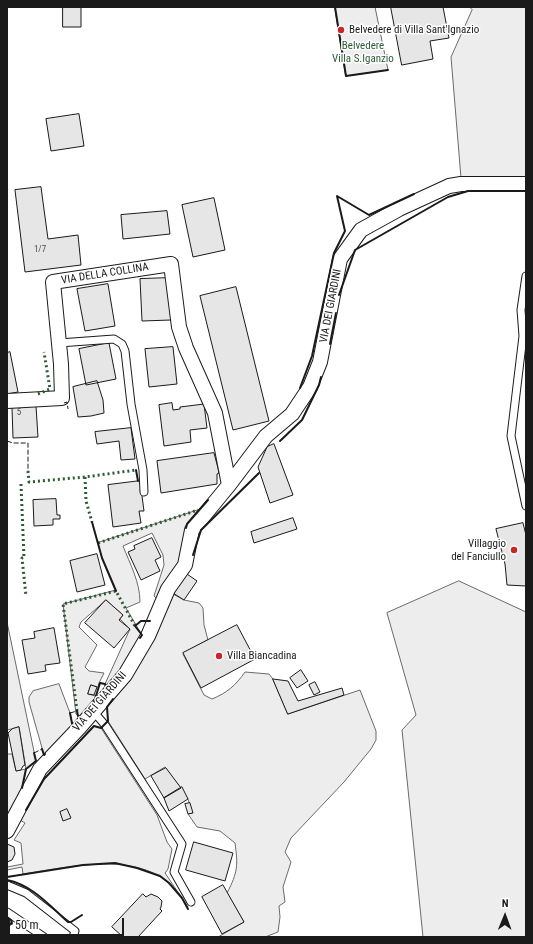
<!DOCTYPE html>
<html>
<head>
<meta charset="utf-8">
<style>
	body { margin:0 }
	#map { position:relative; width:533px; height:944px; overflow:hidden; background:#fff; font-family:"Roboto Condensed",sans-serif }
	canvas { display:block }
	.frame { position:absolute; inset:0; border:8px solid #1a1a1a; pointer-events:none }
	.north { position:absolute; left:485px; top:896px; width:40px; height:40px; -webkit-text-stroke:3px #fff; paint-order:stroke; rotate:1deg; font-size:11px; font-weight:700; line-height:16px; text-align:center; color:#1a1a1a }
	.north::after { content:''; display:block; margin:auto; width:14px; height:18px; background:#1a1a1a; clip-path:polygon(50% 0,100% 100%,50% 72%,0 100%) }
	.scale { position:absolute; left:8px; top:918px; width:116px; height:18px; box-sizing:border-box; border:2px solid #1a1a1a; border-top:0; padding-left:5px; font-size:12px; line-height:14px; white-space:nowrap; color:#1a1a1a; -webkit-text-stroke:3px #fff; paint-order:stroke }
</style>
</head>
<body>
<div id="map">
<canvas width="533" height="944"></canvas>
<div class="frame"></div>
<div class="north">N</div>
<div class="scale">50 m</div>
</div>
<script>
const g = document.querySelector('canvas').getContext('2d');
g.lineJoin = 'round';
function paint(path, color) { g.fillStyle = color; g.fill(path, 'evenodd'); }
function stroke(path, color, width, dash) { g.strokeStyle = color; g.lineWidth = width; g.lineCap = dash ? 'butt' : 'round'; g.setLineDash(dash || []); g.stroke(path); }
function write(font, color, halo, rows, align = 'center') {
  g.font = font + ' "Roboto Condensed",sans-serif'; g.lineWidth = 3; g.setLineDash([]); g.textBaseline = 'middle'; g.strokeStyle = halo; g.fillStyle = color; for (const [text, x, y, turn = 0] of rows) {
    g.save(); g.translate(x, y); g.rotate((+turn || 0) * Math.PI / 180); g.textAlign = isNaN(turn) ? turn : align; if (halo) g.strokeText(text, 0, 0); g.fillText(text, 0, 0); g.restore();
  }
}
const green = new Path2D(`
	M335,7h40l13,63 -42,6z
	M470,7h56v171h-65l-10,-121 21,-47z
	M198,510l-11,14 -4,15 -3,26 -21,36 -5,-5 10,-31 -1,-10 -11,-22 -29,13c7,18 17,36 17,56l-14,6 16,27 -34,54 -2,-1 -1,-4 25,-55 -10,-10 3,-4 -17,-15 -25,22 -2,5 18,18 -12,22 4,4 15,2 -5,10 -1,4 -7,-2 -3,9 8,2 -3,7 -12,15 -5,-4 -13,-110 53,-14 -14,-32 -4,-15z
	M459,581l67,31v325h-103l-21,-207 14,-15 -29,-102z
	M173,594l11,6 15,3 4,5 1,17 4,15 -25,14 21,41 8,4c15,-6 24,-14 33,-27l24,2 4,5 15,35 72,-24 16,41v9l-5,9 -27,33 -53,56 -6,14 6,10 -8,25 2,15 -6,4 1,11 -2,15 -13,5h-47l26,-15 -17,-29c11,-21 11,-28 8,-50l-15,-12 -23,-4 -9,-13 4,-1 -4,-14 -23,-32 -20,12 -37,-58 -1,-14 35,-50z
	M7,622l29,139 -10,8 -3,16 -16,36v-67h5l4,17 10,-2 -7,-42 -12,3z
	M59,684l11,29 3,15 -29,27 -15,-53v-5l4,-6z
	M94,726l7,2 56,87 10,27 5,7 -4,20 -3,4 23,34h-1c-30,-62 -110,-41 -164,-33l-1,-7 -15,3v-3l16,-3 -2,-21 -7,-3 11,-17 -5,-3 24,-41z`);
paint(green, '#ededed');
stroke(green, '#6a6a6a', 1);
const building = new Path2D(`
	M63,7h18v20h-18z
	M391,7h52l6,31 -19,3 3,18 -31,6z
	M79,114l5,32 -33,5 -5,-32z
	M41,187l7,52 30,-4 3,30 -56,7 -10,-82z
	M214,198l11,52 -32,7 -11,-52z
	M167,211l3,23 -47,5 -2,-24z
	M169,278l2,42 -29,1 -2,-42z
	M108,284l7,42 -30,5 -8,-42z
	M236,287l33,134 -36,9 -33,-134z
	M109,343l7,36 -30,6 -7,-36z
	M173,347l4,37 -28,3 -4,-38z
	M10,352l8,40 -11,2v-41z
	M97,381l6,19 1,13 -13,3 -13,1 -5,-30z
	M172,403l1,7 7,-1v-2l24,-3 3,24 -17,2 1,12 -27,4 -5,-41z
	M36,406l2,31 -25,1 -1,-30z
	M131,428l4,31 -14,1 -2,-19 -22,3 -2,-12z
	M274,444l19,51 -23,8 -12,-36 9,-20z
	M214,453l4,15 1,5 -2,1v10l-56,9 -4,-32z
	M140,481l4,30h-5l2,12 -28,4 -5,-42z
	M56,499l1,16h3v4h-7v6l-19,1 -1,-26z
	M293,518l4,11 -43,14 -3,-11z
	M523,523l3,12v51l-19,-1 -2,-21 -9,-35z
	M152,538l9,19 -6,3 5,11 -19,9 -13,-28 7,-3 -1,-3z
	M97,554l8,31 -28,7 -7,-31z
	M187,574l10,7 -13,19 -11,-7z
	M106,600l17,15 -4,5 11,9 -16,19 -29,-25z
	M237,625l18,34 -54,29 -18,-35z
	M54,628l6,35 -15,2 1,6 -18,3 -6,-34 13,-2 -1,-6z
	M301,670l7,11 -11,7 -7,-10z
	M273,679l15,2 10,20 44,-13 2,7 -56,19z
	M315,682l5,10 -6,3 -5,-10z
	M91,685l6,2 -3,8 -6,-1z
	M19,727l6,38 -2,1 -2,4 -5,1 -8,-38 4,-4z
	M166,768l15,20 -17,10 -13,-22z
	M182,787l6,12 -19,12 -5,-13z
	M190,803l3,10 -5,1 -3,-10z
	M67,809l4,9 -8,3 -3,-9z
	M194,842l39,11 -8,28 -39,-11z
	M7,844l7,3 1,7 -3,6 -5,2z
	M223,885l21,37 -22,12 -20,-37z
	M143,894l3,3 5,-3 7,3 4,4 -1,6 -1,2 2,2 -24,26h-15l-11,-10z`);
paint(building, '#e6e6e6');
stroke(building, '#1a1a1a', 1);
const lane = new Path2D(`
	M526,276l-5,34 2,26 -12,100 15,70
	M59,343l55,-4 8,5 3,7 6,53 12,66 1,22
	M93,711l12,14 77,119 -8,28 17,30
	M7,885l19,8 49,38 -2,6
	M7,912l37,25`);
const street = new Path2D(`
	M7,401l55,-3 -1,-34 -8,-82 118,-18 8,63 7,21 29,65 14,72
	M7,831l33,-62 39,-41 46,-53 23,-39 20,-47 17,-24 7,-35 37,-45 37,-49 26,-22 18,-27 10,-25 20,-103 21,-29 38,-21 50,-23 12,-2h65`);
stroke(lane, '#1a1a1a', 9);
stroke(street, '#1a1a1a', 16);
stroke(lane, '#fff', 7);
stroke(street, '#fff', 14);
stroke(new Path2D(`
	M38,394l12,-5 -6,-37
	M28,471l1,11 56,-5 51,-7
	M85,477l1,24 6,21
	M21,484l3,74h-2l4,38
	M98,543l100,-33
	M77,711l-14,-107 53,-13 19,35
	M7,927l5,-4
	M7,931l1,6`), '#2b5a34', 3, [2, 3]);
stroke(new Path2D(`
	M64,403l3,-1 1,7
	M7,441l6,2h15v28
	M70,713l7,-2
	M34,753l8,-4`), '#1a1a1a', 1, [5, 2]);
stroke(new Path2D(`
	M335,7l11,69 42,-6
	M337,196l32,19 45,-21
	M339,295l16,-45 93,-53 20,-6h58
	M330,344l6,-31
	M300,388l12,-32 22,-103 11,-22 -8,-35
	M280,441l22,-21 17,-35 2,-8
	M136,470l2,11
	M92,522l10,36 14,33
	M186,528l1,-4 21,-24
	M193,555l8,-25 58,-57
	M140,638l2,-3 -7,-9 6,-5h9
	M94,702l6,-19 5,1 1,4
	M77,711l1,5 4,2
	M70,713l3,15
	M42,749l2,6 1,-1
	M22,788l4,-19 10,-8 -2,-8
	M26,810l18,-31 50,-53 7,2 7,-7 -1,-14 6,-8
	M7,877l76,-12 32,-2 22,5 23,8 9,7 13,15 6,11
	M7,880c25,5 42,25 61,42h3l11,-7
	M7,917l4,3 1,3 -5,4`), '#1a1a1a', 2);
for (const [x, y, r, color] of [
	[341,30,4,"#c62828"],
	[514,550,4,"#c62828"],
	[219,656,4,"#c62828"]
]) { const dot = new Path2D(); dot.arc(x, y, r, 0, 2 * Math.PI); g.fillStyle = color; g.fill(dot); stroke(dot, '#fff', 1.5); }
write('9px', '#4d4d4d', null, [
	["1/7",40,250],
	["5",19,413]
]);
write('11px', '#1a1a1a', '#fff', [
	["Belvedere di Villa Sant'Ignazio",349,30],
	["Villaggio",506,544,"right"],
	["del Fanciullo",506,557,"right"],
	["Villa Biancadina",227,656]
], 'left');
write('11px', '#2b5a34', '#fff', [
	["Belvedere",363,46],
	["Villa S.Iganzio",363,59]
]);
write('11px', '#1a1a1a', '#fff', [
	["VIA DELLA COLLINA",105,274,-9],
	["VIA DEI GIARDINI",331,306,-79],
	["VIA DEI GIARDINI",100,702,-49]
]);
</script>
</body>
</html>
